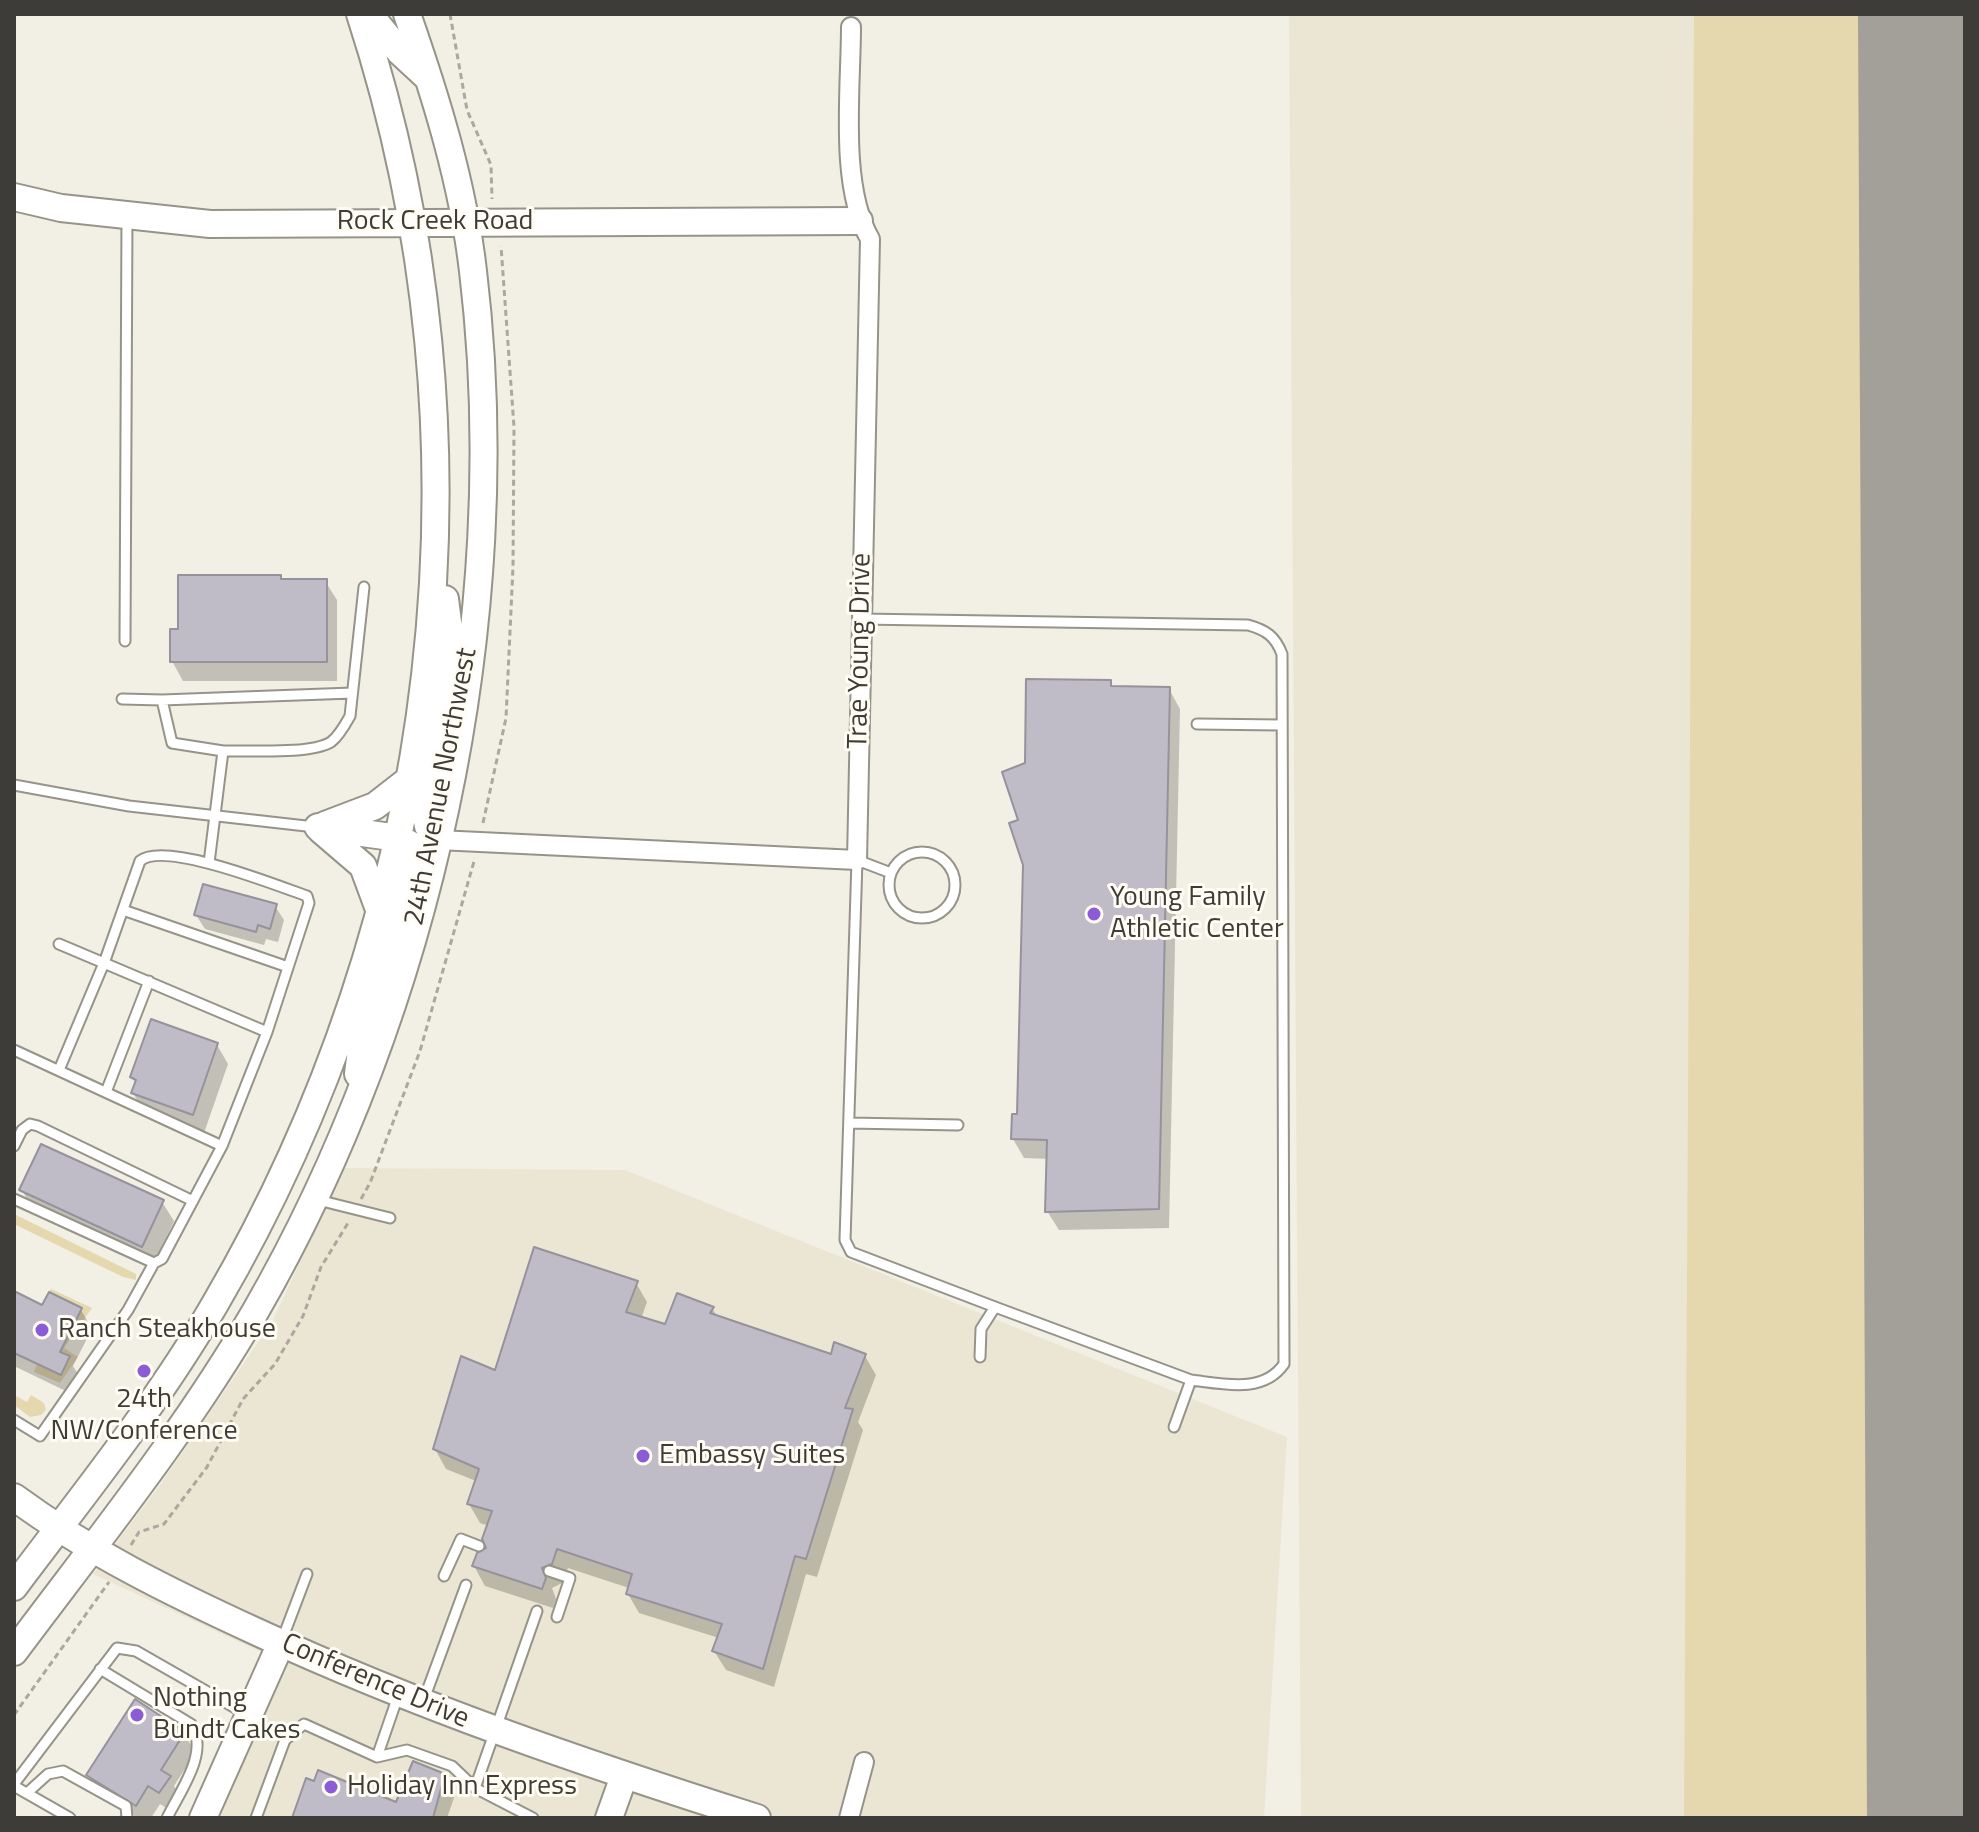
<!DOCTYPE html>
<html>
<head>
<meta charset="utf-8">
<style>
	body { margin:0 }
	#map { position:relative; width:1979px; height:1832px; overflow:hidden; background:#f2efe4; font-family:"Titillium Web",sans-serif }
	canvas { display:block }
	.frame { position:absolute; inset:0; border:16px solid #3e3c38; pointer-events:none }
</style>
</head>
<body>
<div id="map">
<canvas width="1979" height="1832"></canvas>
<div class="frame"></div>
</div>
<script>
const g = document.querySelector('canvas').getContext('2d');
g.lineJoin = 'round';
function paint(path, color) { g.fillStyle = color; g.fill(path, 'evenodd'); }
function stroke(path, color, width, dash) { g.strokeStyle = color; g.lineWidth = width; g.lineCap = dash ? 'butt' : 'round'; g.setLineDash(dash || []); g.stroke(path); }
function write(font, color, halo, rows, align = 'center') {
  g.font = font + ' "Titillium Web",sans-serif'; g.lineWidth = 6; g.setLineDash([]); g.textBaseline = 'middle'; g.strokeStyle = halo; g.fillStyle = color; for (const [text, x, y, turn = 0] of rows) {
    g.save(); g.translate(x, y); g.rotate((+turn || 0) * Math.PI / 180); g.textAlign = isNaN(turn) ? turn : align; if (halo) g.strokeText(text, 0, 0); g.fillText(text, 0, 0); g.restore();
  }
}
paint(new Path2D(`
	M1289,14h676v1804h-664z
	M344,1168l281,2 662,267 -23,381h-1048l62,-158 -185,-86 67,-89 112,-163z`), '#ebe6d3');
paint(new Path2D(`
	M1694,14h180l9,1804h-199z
	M1958,14h7v503l-4,-3z
	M1965,595v664l-4,-663z
	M14,1214l122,60v6l-13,-3 -109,-53z
	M51,1289l41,19 -28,40 14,9 -18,26 -26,-11 3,-8 24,11 9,-19 -10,-4 22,-44 -33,-16z
	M14,1395l13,7 4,-7 13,8 2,7 -5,5 -11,2 -16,-12z`), '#e5d8af');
paint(new Path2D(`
	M282,581h43l12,19v81h-154l-11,-20z
	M1110,682l4,6 55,1 11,20 -11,519 -110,2 -12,-19 2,-52 -25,-1 -11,-19 6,-23 6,-251 -4,-44 6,-57z
	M275,906l9,14 -6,22 -12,-3 -2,6 -59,-16 -9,-14z
	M217,1045l11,19 -24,69 -60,-21 -11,-19 3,-9 -4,-7z
	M22,1190l140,12 12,19 -21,44 -120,-55z
	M636,1283l11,19 -6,17 25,8 46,-19 6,10 115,38h32l11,19 -18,47 5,8 -46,147 -11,-3 -32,113 -48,-17 -12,-19 5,-13 -80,-25 -11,-19 1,-6 -61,-20 -6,15 -10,5 4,11 -3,9 -68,-22 -11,-20 15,-17v-23l-9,-3 -11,-19 7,-23 -30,-12 -11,-20 62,-76z
	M14,1293l29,15 38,2 11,19 -19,37 7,11 -8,17 -58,-28z
	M184,1733l11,20 -21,33 6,11 -9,14 -11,-7 -9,14h-13l-39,-24 -11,-19z
	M443,1776l12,19 -8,23h-153l103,-13z`), '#0003');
stroke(new Path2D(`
	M1923,556l42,1`), '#a2a098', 50);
stroke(new Path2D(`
	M1920,14l9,1804`), '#a2a098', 124);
const building = new Path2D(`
	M178,575h103v4h46v83h-157v-33h8z
	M1026,679l85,1v6l59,1 -11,522 -114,3 2,-72 -36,-1 1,-25h5l6,-249 -14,-42 9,-3 -16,-48 23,-9z
	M203,884l74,20 -7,25 -12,-4 -2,7 -62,-17z
	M151,1019l67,24 -25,72 -62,-22 5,-13 -6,-3z
	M41,1144l123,56 -22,47 -123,-57z
	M534,1247l104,34 -12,31 39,12 12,-31 37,14 -4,6 121,41 3,-12 32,12 -21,54 8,1 -47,150 -11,-3 -32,113 -51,-18 10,-27 -96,-30 6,-20 -75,-25 -5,15 -10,4 4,10 -4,11 -70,-23 5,-13 9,-5 -4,-9 10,-28 -25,-7 12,-35 -46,-20 28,-93 34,14z
	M14,1291l28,14 7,-13 33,16 -22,44 10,4 -9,19 -47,-22z
	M135,1699l50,33 -24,38 10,6 -12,17 -11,-7 -12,20 -50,-31z
	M413,1761l32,13 -12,44h-141l14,-40 8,3 4,-11 78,32z`);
paint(building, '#bfbcc7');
stroke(building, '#95929c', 2);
const lane = new Path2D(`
	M861,619l387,6c18,5 27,11 34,29l2,710c-21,30 -60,20 -93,16
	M125,641l2,-424
	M122,699l40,1 10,43 51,8 -14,112
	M162,700l190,-7
	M1197,724l84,1
	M223,751c25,-1 87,4 108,-9 8,-6 14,-17 19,-26l14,-129
	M14,785l115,21 186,21
	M889 885a33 33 0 1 1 66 0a33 33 0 1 1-66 0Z
	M891,873l-34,-13 -12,380 6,12 144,55 -14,22 -1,28
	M123,910l165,57
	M14,1050l208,96
	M59,1070l45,-107 36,-102c24,-21 138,25 167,35l2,7 -42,129
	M106,1092l43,-111
	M849,1123l109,2
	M14,1146l8,-16 8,-6 8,2 155,75
	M14,1199l140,64 8,-4 60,-113 45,-114 -208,-88
	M318,1200l72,18
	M995,1307l196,73 -17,47
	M14,1420l26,16 88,-126 26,-47
	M549,1571l21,7 -13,39
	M444,1576l17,-37 18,7
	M282,1640l25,-66
	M100,1669l91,55c19,28 -11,67 -24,94
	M423,1702l43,-117
	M377,1757l21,-61
	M14,1784l103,-136 19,3 110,63
	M14,1786l56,32
	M475,1788l62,-177
	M27,1793l21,-19 15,-3 63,35 1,12
	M256,1818l29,-78 19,-16 73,33 30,-7 45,16 23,22 58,30`);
const street = new Path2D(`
	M438,840l419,20 13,-621c-31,-53 -19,-151 -19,-212
	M849,1818l15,-56`);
const secondary = new Path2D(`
	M369,14l31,38 27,25
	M14,197l47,11 149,16 649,-3
	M325,825l50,-19 36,-28
	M318,827l81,11 12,7 3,8 -51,181 -5,40
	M321,830l42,36 17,46
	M434,835l-6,-9 -3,-16 25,-172 -5,-39
	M14,1497c76,56 158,96 243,135 162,75 330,132 500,186
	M14,1587c69,-92 143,-183 201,-283 227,-388 285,-861 145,-1290
	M14,1652c83,-111 171,-220 241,-340 175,-303 260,-693 218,-1041 -10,-87 -37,-174 -66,-257
	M203,1818l78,-175
	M609,1818l15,-42`);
stroke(lane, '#969389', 13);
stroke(street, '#969389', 22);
stroke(secondary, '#969389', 30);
stroke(new Path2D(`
	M450,14l17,96 24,55 1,34
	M483,823l23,-105 7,-151 1,-140 -13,-181
	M361,1199l9,-16 50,-132 55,-193
	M131,1545l8,-13 25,-8 43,-57 36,-68 32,-35 28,-48 18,-49 27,-44
	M14,1715l95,-133`), '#aaa89f', 3, [6, 4]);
stroke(lane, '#fff', 9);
stroke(street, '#fff', 18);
stroke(secondary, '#fff', 26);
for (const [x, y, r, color] of [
	[1094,914,8,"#8b5cd5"],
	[42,1330,8,"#8b5cd5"],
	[144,1371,8,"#8b5cd5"],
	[643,1456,8,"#8b5cd5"],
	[137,1715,8,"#8b5cd5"],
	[331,1787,8,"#8b5cd5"]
]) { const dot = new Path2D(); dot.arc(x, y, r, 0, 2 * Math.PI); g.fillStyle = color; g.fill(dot); stroke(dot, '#fffcf3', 3); }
write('28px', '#3e3c38', '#fffcf3', [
	["Rock Creek Road",435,222],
	["Trae Young Drive",861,651,-89],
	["24th Avenue Northwest",442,787,-79],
	["Conference Drive",375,1682,23]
]);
write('28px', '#3e3c38', '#fffcf3', [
	["Young Family",1110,898],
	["Athletic Center",1110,930],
	["Ranch Steakhouse",58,1330],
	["24th",144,1400,"center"],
	["NW/Conference",144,1432,"center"],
	["Embassy Suites",659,1456],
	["Nothing",153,1699],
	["Bundt Cakes",153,1731],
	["Holiday Inn Express",347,1787]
], 'left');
</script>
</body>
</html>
